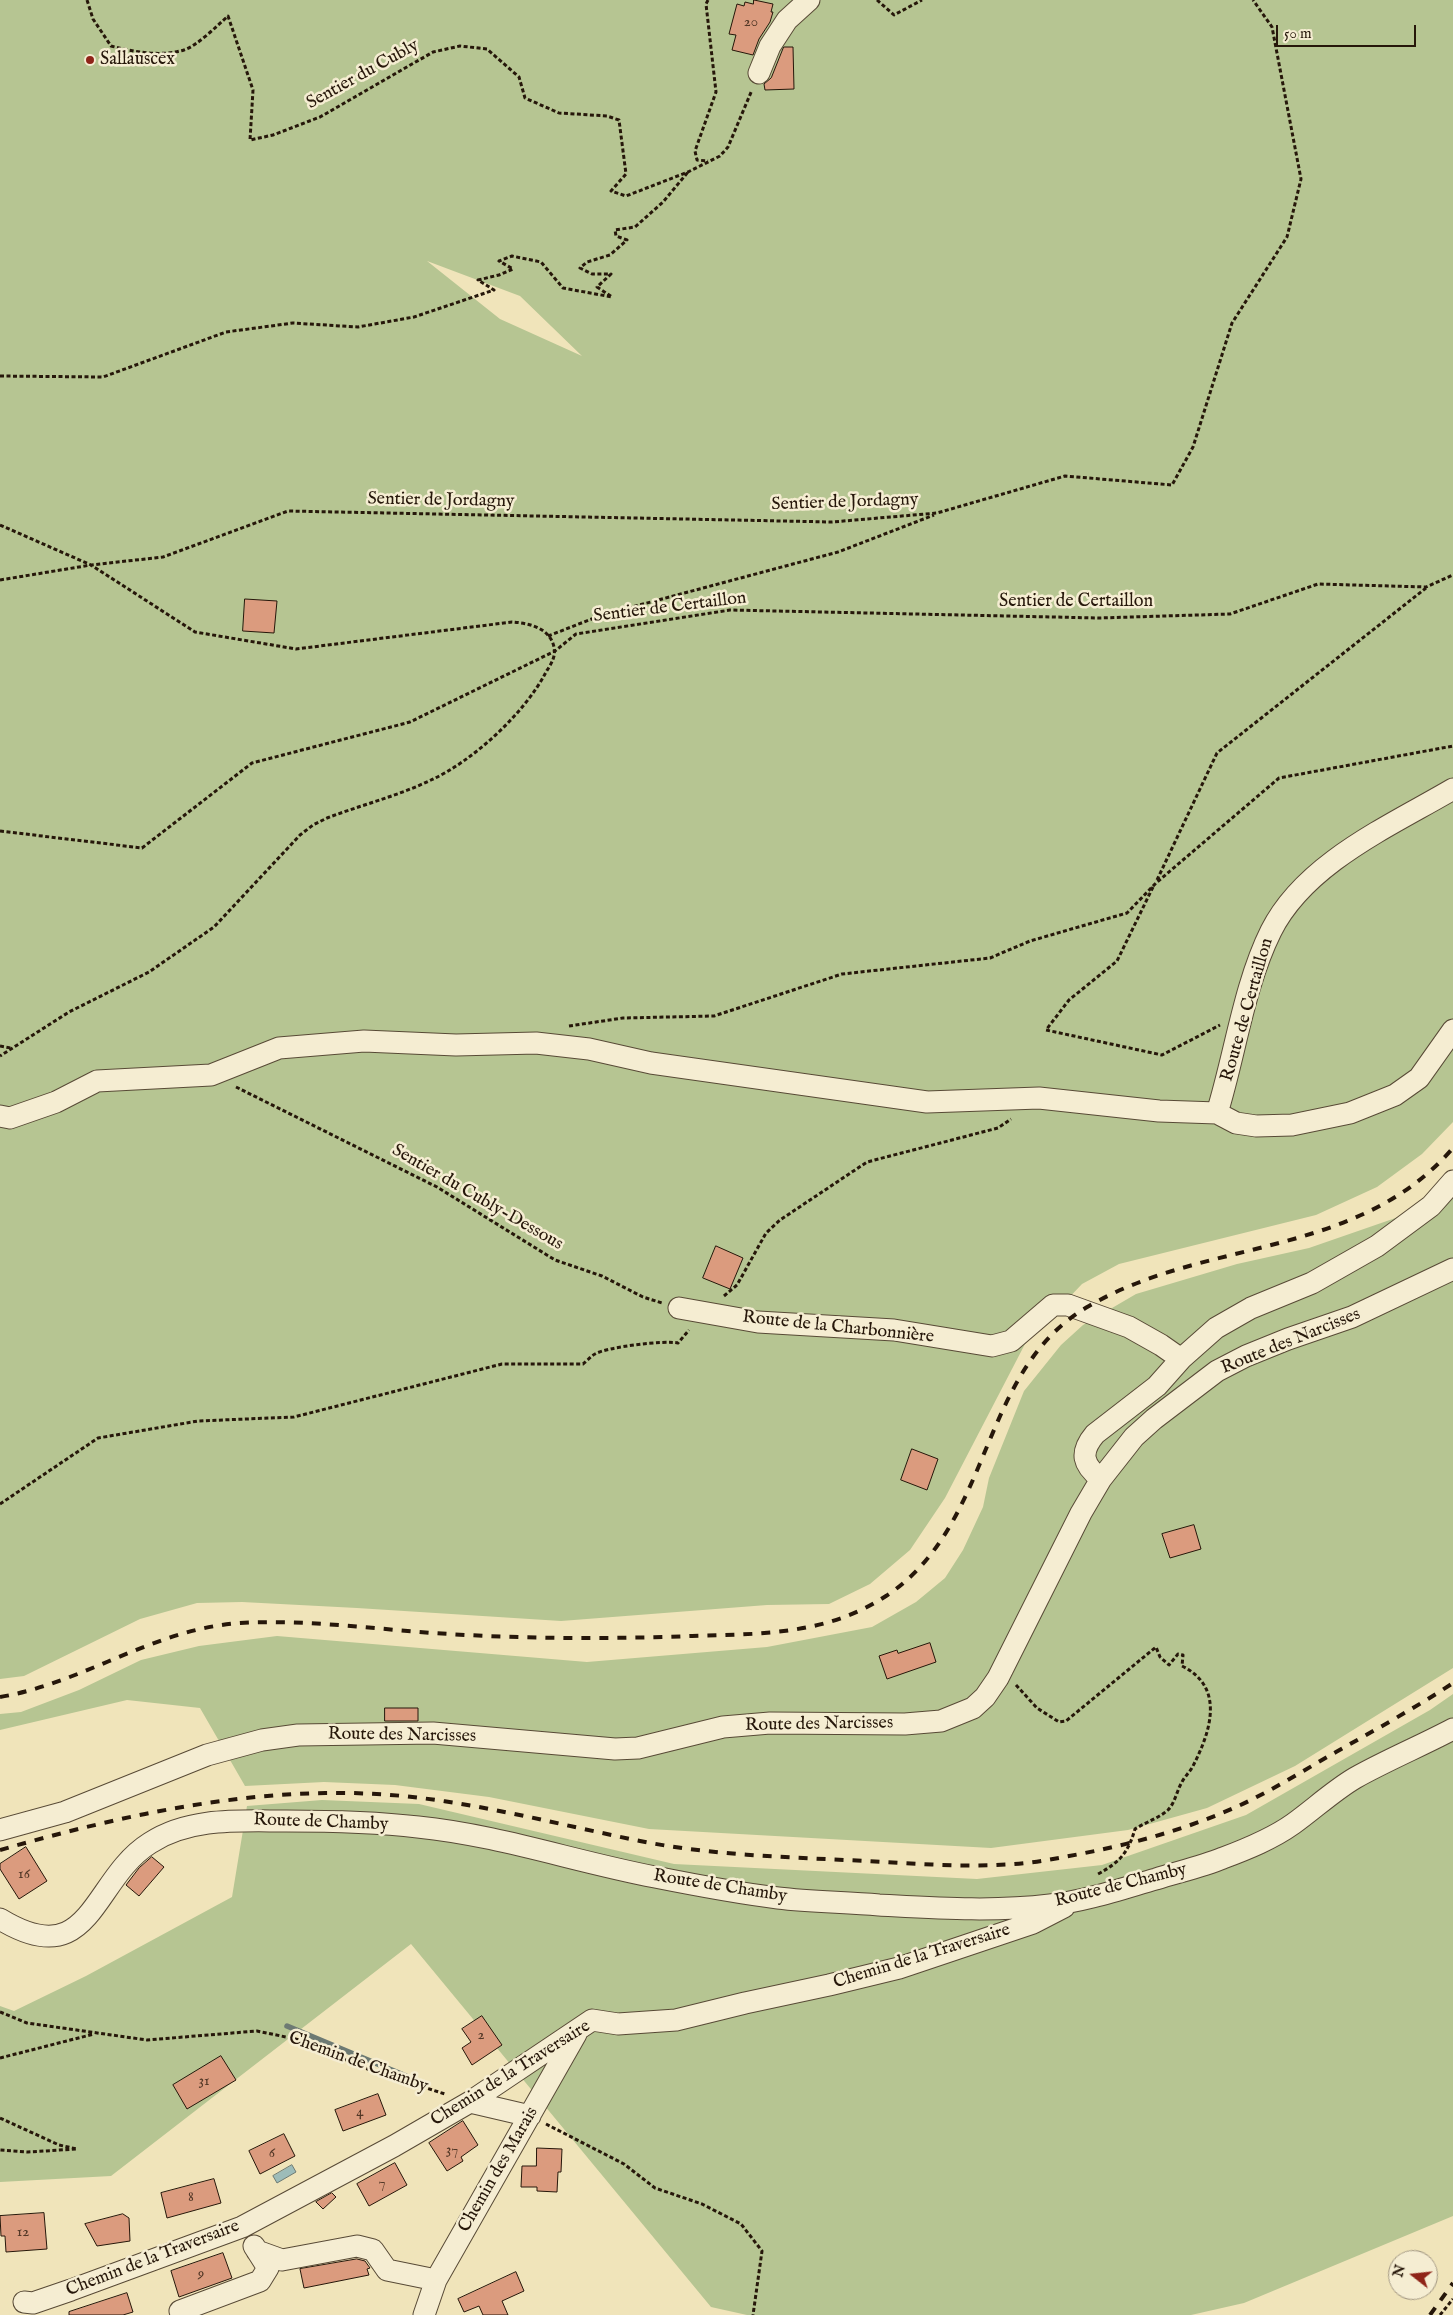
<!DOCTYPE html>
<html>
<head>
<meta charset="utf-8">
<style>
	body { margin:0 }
	#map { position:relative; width:1453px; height:2315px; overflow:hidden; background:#f0e4ba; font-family:"IM FELL English",serif }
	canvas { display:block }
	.north { position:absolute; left:1388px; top:2250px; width:50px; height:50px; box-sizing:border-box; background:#f5edd2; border:1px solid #a29782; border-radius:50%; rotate:286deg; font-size:14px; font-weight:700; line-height:20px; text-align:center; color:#26170a }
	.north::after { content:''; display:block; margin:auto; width:18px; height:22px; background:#8f2418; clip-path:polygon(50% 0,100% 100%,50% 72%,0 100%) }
	.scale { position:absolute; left:1276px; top:25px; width:140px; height:22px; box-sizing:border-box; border:2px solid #26170a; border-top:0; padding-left:6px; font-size:15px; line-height:18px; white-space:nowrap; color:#26170a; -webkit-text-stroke:4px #f5edd2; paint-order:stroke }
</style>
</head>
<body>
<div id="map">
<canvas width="1453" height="2315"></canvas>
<div class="north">N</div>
<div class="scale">50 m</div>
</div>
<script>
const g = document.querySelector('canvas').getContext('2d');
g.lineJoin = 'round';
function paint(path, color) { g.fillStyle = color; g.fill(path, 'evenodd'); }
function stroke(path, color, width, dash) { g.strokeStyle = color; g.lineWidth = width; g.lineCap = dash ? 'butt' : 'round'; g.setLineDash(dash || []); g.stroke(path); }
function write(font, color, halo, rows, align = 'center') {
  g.font = font + ' "IM FELL English",serif'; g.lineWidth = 5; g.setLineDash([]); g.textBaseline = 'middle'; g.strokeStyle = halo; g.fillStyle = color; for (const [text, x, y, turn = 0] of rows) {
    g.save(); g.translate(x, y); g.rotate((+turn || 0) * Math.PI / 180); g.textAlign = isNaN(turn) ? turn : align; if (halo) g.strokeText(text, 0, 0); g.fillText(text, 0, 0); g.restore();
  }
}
paint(new Path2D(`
	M0,0h1453v1122l-31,32 -45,33 -61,28 -197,49 -37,20 -57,60 -80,154 -35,52 -40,34 -41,20 -62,1 -206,16 -204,-13 -115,-6 -45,1 -57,16 -116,57 -24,3zM427,261l93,35 62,60 -82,-37z
	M1453,1173v495l-158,98 -88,42 -79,22 -137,18 -342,-19 -160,-32 -94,-12 -71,-3 -79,4 -45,-78 -73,-8 -127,30v-16l21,-2 58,-22 62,-30 58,-14 78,-10 310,26 180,-15 105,-20 44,-25 29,-24 18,-28 20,-43 6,-29 35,-87 37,-46 22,-20 53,-31 101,-30 72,-16 101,-35z
	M1453,1694v522l-209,87 -53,12h-444l-36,-8 -300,-363 -300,232 -111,6v-176l14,5 72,-35 146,-79 15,-91 75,-6 97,4 255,60 303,15 125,-14 144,-50 184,-105z`), '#b6c592');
const water = new Path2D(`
	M292,2165l4,7 -19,11 -4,-7z`);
paint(water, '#9dbcb9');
stroke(water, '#6d7a73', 1);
stroke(new Path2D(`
	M287,2026l119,50`), '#6d7a73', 5.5);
const building = new Path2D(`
	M754,0l19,4 -2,8h2l-3,10 -11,17 -6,16 -21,-5 4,-15 -7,-1 8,-30 7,2 1,-4 8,2z
	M784,47h9l1,42 -29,1 -1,-6 7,-6z
	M245,599l32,2 -3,32 -31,-2z
	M716,1246l27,12 -13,31 -27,-11z
	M912,1449l26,10 -11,31 -26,-10z
	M1194,1525l7,24 -31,9 -8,-24z
	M930,1643l6,19 -49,17 -8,-23 18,-6 1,3z
	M385,1708h33v13h-33z
	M26,1847l21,34 -28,18 -19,-30v-5z
	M152,1857l12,10 -25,29 -13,-11 13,-17z
	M482,2016l20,29 -30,20 -10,-17 9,-6 -9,-13z
	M221,2056l15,24 -49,29 -14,-24z
	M378,2094l8,21 -43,16 -8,-21z
	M463,2121l15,24 -17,12 2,4 -16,10 -18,-28z
	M284,2134l11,22 -35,18 -11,-23z
	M537,2148l25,1 -1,23h-3l-1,20 -20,-1v-4h-16l1,-21h14z
	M395,2163l12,22 -38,21 -12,-22z
	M214,2179l7,24 -54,15 -6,-25z
	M332,2193l4,4 -13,12 -7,-7z
	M44,2213l3,36 -41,3 -1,-16h-4l-1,-20z
	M123,2214l6,4 1,23 -33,5 -12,-22z
	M223,2253l9,25 -53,19 -8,-26z
	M357,2259l8,2 5,7 -3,1 2,6 -65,13 -4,-19z
	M516,2272l8,19 -22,10 6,14h-25l-4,-9 -15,6 -6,-13z
	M127,2293l6,19 -10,3h-54v-3z`);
paint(building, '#db9b7e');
stroke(building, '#26170a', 1);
const minor = new Path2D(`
	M759,73l11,-27 17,-26 22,-20
	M1217,1113c18,-58 27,-128 54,-182 34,-68 119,-105 182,-142
	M0,1116l10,2 46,-16 41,-21 114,-6 68,-27 85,-7 92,4 80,-2 53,6 62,14 276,39 112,-4 120,13 58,2 19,10 20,3 36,-1 58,-12 45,-18 24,-17 34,-48
	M679,1308l79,14 136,8 98,16 19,-5 42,-36h15l61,22 32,18 20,14
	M1101,1479c-18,-14 -22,-26 -6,-45l62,-48 24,-27 35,-31 35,-20 61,-25 65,-37 54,-40 22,-25
	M0,1830l65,-18 142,-57 55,-15 36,-5 135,-2 182,16 23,-1 85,-21 47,-4 135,1 36,-3 32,-13 12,-11 13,-19 83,-165 20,-34 33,-42 20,-18 63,-48 29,-15 42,-17 64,-22 101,-48
	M0,1919c92,56 91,-39 150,-76 40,-26 90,-22 136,-22 44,0 89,1 132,6 80,8 158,35 237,50 40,8 82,16 123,21 33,4 67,4 101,7 57,3 114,7 171,0 36,-4 71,-16 106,-26 22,-7 45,-12 67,-21 24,-9 49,-19 70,-34 21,-15 40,-33 62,-46 32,-18 66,-32 98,-49
	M470,2102l60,14
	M257,2251l25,9 75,-14 16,4 14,20 49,10
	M24,2302l9,1 38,-13 171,-63 152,-81 76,-44 122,-82 26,4 58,-4 69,-17 84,-18 70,-17 134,-45 31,-16
	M180,2311l80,-30 8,-13 -14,-22
	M424,2315l12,-35 140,-246`);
stroke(minor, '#584a36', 23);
stroke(new Path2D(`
	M87,0l6,19 18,27c24,6 49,11 73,4 13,-4 34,-25 44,-34l25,74 -3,50 23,-5 47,-18 113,-65 27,-6 27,3 32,28 6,21 34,15 48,3 12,4 7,54 -15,17 15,5 62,-24 32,-16 8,-9 24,-57
	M708,0l-2,4 10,88 -21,59 2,9 11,1
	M877,0l17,15 28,-15
	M0,376l103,1 123,-45 67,-9 65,4 56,-10 80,-27 -16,-10 21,-5 14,-6 -14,-8 13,-5 29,6 22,26 49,9 -15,-10 14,-13h-19l-12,-6 7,-6 23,-7 17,-15 -11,-4 -1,-6 20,-3 28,-25 25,-30
	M0,525l91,40 104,67 101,17 216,-27c17,1 38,6 42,25 2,10 -3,17 -8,25 -21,41 -73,89 -115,108 -33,16 -70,25 -104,38l-14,7 -13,10 -86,92 -65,45 -80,40 -69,44
	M0,580l91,-15 72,-8 125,-46 544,11 105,-9 128,-37 107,9 21,-38 39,-124 55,-86 14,-58 -29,-152 -19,-27
	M548,636l54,-21 236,-63 96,-37
	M0,831l142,17 110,-85 158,-41 145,-71 21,-17 154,-24 369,8 131,-4 88,-30 108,3 27,-12
	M1157,880l60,-127 209,-165
	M1153,887l-36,74 -48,39 -23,30 116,25 58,-30
	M569,1026l54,-8 91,-2 128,-42 148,-16 40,-17 97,-28 29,-30 123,-105 174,-32
	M0,1046l11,2
	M236,1087l201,100 118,73 47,16 41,21 19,6
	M724,1296l13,-11 29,-52 14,-13 87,-58 131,-34 13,-9
	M0,1504l98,-66 100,-17 96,-4 208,-53h81c4,-3 8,-8 12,-10 11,-7 71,-14 83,-11l11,-13
	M1016,1685l21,23 22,14 7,-1 90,-74 4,10 9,8 9,-11 5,1 -1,11c43,21 29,65 11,100 -3,6 -8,10 -11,16 -5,8 -7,21 -14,28 -9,8 -22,12 -33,19 -7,24 -15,33 -37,45
	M0,2012l27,11 120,17 110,-9 48,10 56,26 84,27
	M0,2058l94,-24
	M0,2118l59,27 18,4 -49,3 -28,-2
	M546,2124l78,40 31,24 47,16 39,20 21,27 -9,64
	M1440,2315l13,-16`), '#26170a', 3, [4, 2.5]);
stroke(minor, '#f5edd2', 21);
stroke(new Path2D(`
	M0,1697c84,-14 153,-68 240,-74 69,-4 140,7 209,11 81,5 162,5 243,2 68,-2 135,-1 194,-40 109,-72 91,-226 203,-290 116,-68 268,-47 364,-158
	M0,1850c130,-37 267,-67 403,-54 80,8 158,29 237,45 75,15 150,16 226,20 60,3 122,9 181,-1 59,-10 120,-24 175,-47 40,-16 77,-40 114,-61 39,-22 79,-44 117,-69
	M1430,2315l23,-32`), '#26170a', 4, [9, 9]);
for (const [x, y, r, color] of [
	[90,60,5,"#8f2418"]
]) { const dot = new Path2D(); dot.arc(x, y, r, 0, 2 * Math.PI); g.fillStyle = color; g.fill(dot); stroke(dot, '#f5edd2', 2); }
write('15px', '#533827', null, [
	["20",751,23],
	["16",24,1875],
	["2",481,2036],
	["31",204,2082],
	["4",360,2113],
	["37",452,2151],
	["6",272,2154],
	["7",382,2184],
	["8",191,2198],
	["12",23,2233],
	["9",201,2275]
]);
write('18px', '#26170a', '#f5edd2', [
	["Sallauscex",100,60]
], 'left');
write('18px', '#26170a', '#f5edd2', [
	["Sentier du Cubly",363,75,-29],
	["Sentier de Jordagny",441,501,1],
	["Sentier de Jordagny",845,503,-2],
	["Sentier de Certaillon",1076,602],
	["Sentier de Certaillon",670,608,-7],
	["Route de Certaillon",1248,1010,-74],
	["Sentier du Cubly-Dessous",477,1198,30],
	["Route de la Charbonnière",838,1328,6],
	["Route des Narcisses",1291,1342,-22],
	["Route des Narcisses",819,1725,-1],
	["Route des Narcisses",402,1736,1],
	["Route de Chamby",321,1823,2],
	["Route de Chamby",1121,1886,-14],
	["Route de Chamby",720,1887,9],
	["Chemin de la Traversaire",922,1957,-17],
	["Chemin de Chamby",358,2063,20],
	["Chemin de la Traversaire",511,2074,-32],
	["Chemin des Marais",499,2170,-60],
	["Chemin de la Traversaire",153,2259,-21]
]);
</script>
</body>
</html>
